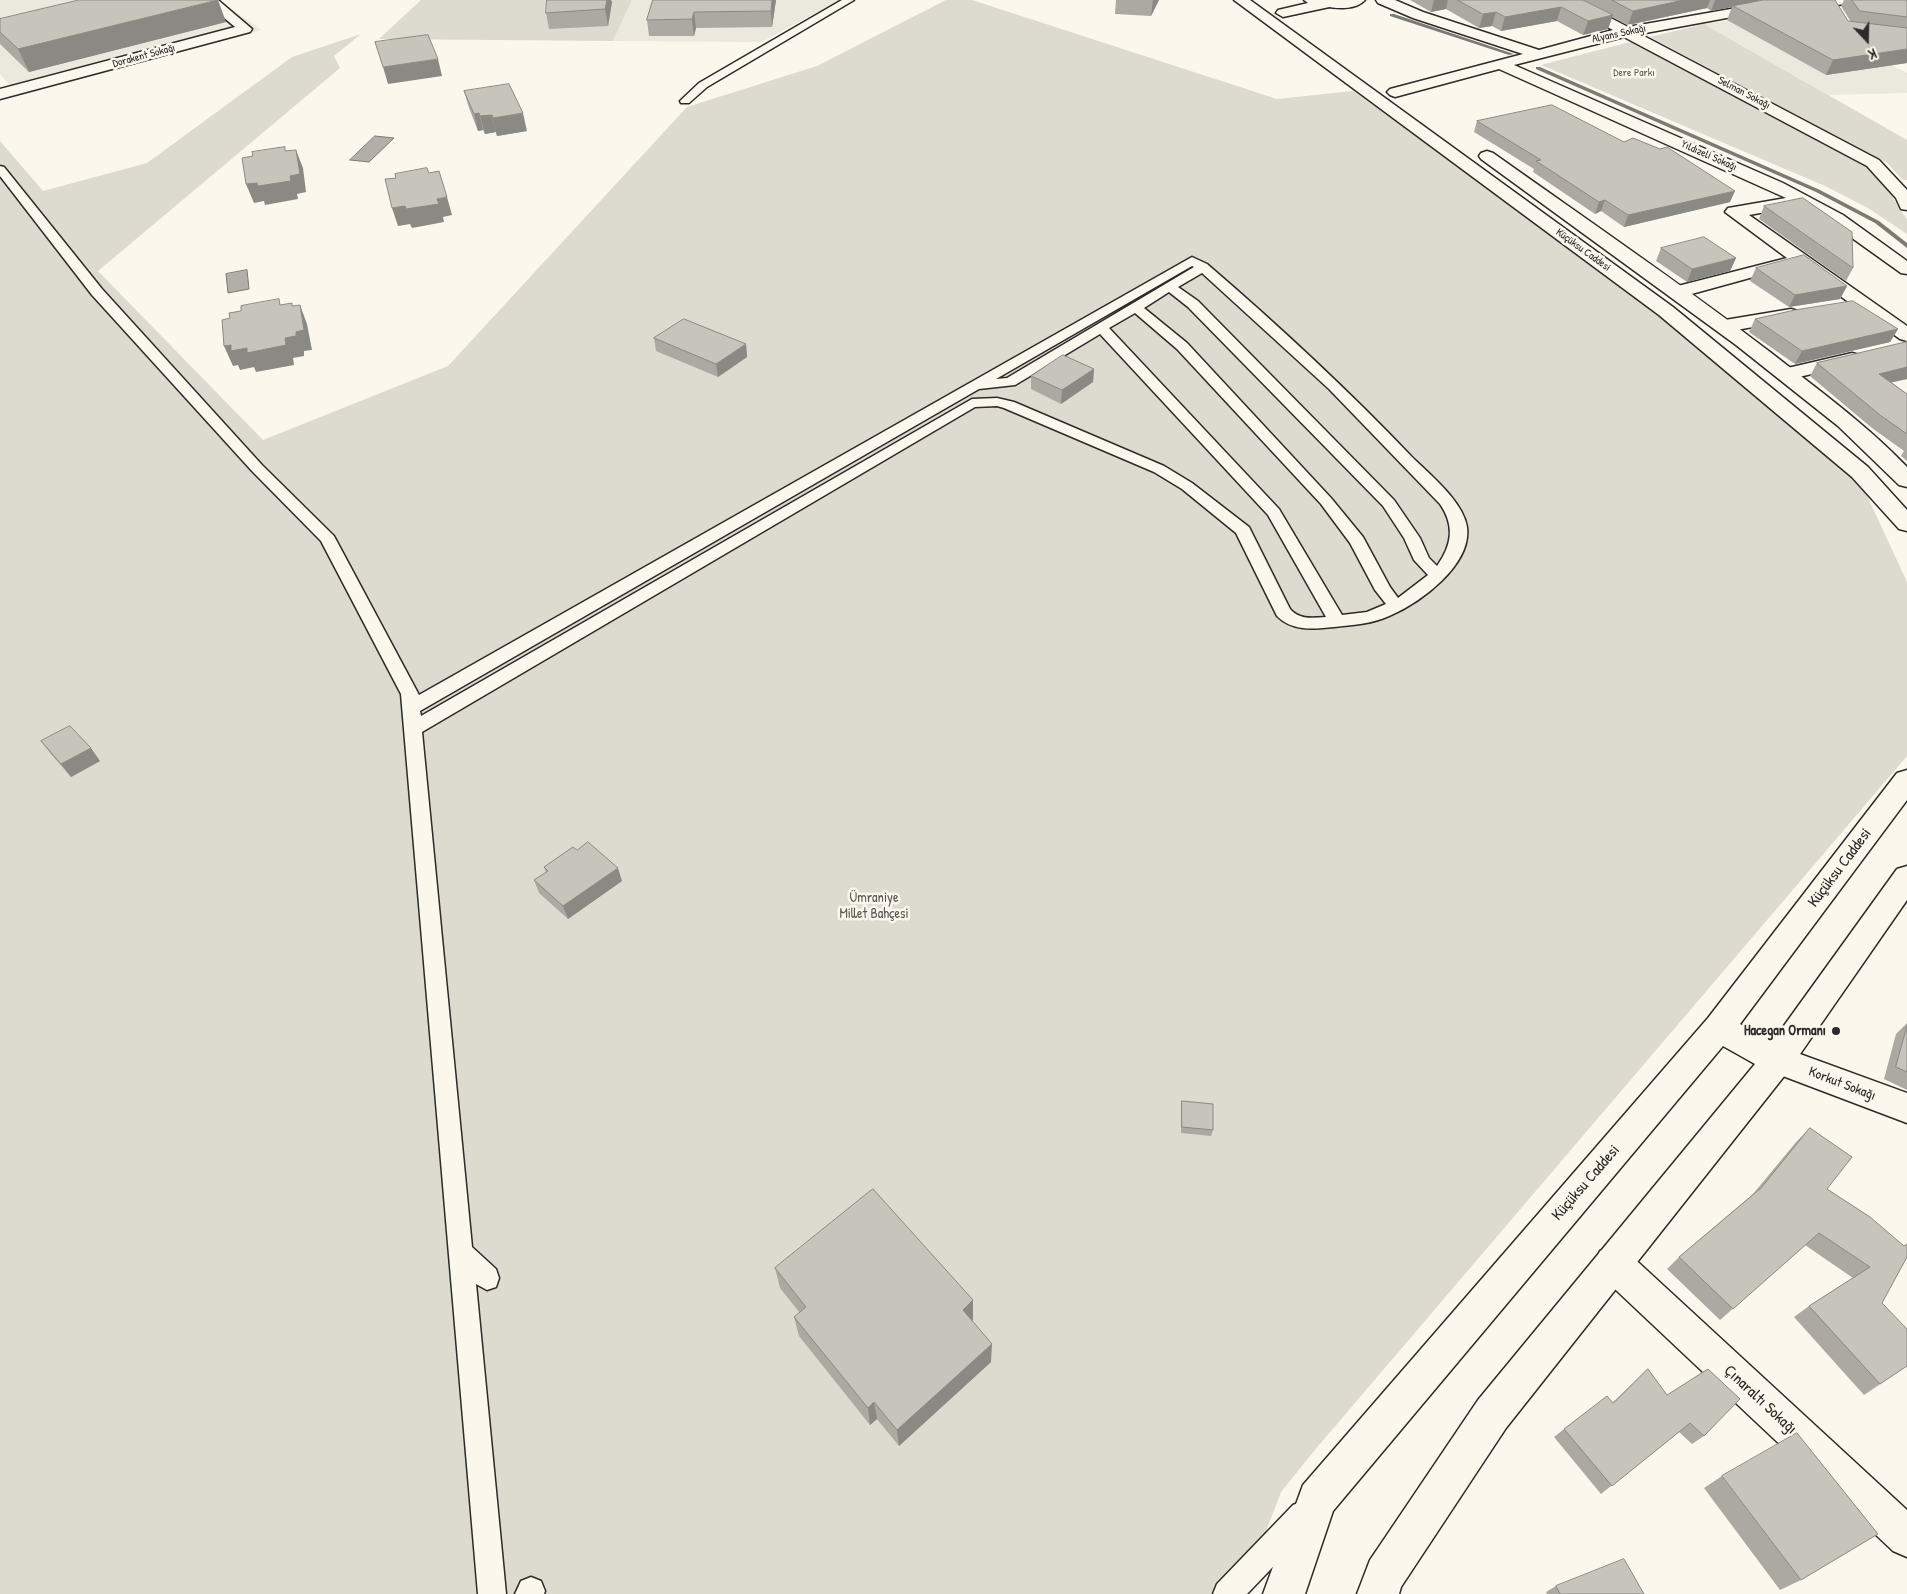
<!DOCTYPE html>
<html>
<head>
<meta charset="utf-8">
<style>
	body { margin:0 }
	#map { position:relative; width:1907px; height:1594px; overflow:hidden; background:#fbf7ec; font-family:"Patrick Hand",sans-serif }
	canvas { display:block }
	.north { position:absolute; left:1842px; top:15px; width:50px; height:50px; -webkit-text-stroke:4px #fbf7ec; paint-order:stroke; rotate:159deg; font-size:14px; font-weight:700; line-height:20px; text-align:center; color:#2b2b2b }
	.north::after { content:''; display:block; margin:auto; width:18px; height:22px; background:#2b2b2b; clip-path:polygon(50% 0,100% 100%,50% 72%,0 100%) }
</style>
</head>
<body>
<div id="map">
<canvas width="1907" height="1594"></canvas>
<div class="north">K</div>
</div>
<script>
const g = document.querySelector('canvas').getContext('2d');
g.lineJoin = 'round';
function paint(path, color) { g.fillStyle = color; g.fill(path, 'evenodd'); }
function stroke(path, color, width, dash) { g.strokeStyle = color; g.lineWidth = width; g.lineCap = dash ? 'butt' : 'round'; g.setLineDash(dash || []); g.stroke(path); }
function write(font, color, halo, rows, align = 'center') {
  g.font = font + ' "Patrick Hand",sans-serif'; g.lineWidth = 5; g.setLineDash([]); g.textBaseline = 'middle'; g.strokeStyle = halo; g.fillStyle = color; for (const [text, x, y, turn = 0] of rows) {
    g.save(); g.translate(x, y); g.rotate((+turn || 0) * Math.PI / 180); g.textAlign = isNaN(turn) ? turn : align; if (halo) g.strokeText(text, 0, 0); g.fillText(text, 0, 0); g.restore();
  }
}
paint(new Path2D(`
	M0,0h218l44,30 -243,66 -19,-22z
	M632,0h207l-77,42 -149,-1z
	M1790,12l117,61v20l-78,2 -125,-71z`), '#ebe8de');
paint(new Path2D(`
	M421,0h211l-19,41 -234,-2z
	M946,0h26l305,99 76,-8 300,215 113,90 98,93 43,93v174l-593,695 -33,41 -39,102h-1242v-1453l43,50 104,-28 145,-106 69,-23 -27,22 6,12 -242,203 165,169 185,-74 239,-259 130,-41z
	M1704,24l203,116v40h-4l-16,-17 -237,-126z
	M1630,42l14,2 223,120 20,23 13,23 7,9v15l-39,-26 -43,-22 -284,-121z`), '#dddad0');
const water = new Path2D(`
	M375,136l19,2 -25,24 -19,-2z
	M247,270l2,19 -21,4 -2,-19z`);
paint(water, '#b1afa7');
stroke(water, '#7b7a75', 1);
paint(new Path2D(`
	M1390,14h4l120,40 -5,1 -119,-39z
	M1536,67h4l280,123 59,31 28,22v5l-32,-25 -59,-31 -280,-123z`), '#7b7a75');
const service = new Path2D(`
	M842,0h12l-147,87 -18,16h-8l-1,-2 19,-18z
	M0,166l4,1 98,122 160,176 72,71 85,159 773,-438 15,7c71,61 140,125 204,192 18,18 52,45 56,71 5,38 -47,76 -78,89 -18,8 -36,9 -55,11 -20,2 -41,5 -57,-11l-41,-83 -54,-44 -28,-17 -150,-64 -7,-2 -22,1 -553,325 50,515 24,22 3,9 -3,9 -9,3 -11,-6 30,310h-28l-77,-900 -80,-153 -69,-70 -160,-176 -92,-119zM1192,266l2,1 -187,111 -11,1zM1202,273l127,116 111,115c15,22 12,41 -3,62l-8,-8 -9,-20 -26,-38 -196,-199 -20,-14zM1169,292l19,15 195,199 21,32 10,22 14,15 -30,23 -8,-11 -27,-50 -32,-39 -144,-155 -43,-35zM1135,313l42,36 144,155 29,39 25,47 11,14 -19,8 -25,3 -63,-106 -170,-181zM1100,334l168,181 58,102c-14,1 -26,3 -36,-8l-41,-82 -57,-44 -28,-17 -150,-64 -17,-4 -25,1 -551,317 -1,-5 559,-322 36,-4z
	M1303,1501l10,4 4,10 -4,10 -66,69h-34l4,-10 76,-79z
	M531,1577l10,4 4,10 -1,3h-29l6,-13z`);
const minor = new Path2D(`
	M203,0h15l34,29 -2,3 -250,67v-10l235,-62z
	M1325,0h40c-9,10 -28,9 -41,6l-2,-3z
	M1376,0h19l28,12 116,38 74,-20 -52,-27 -2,-3h17l52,27 131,-23 43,-4h52l-7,4 -88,8 -119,22 239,126 28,30v20l-6,-1 -5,-11 -29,-32 -243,-129 -110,28 269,118 60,32 64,46v13l-6,-1 -70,-50 -31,-17 -51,9 158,111v15l-7,-2 -103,-74 -120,33 -7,-2 -2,-4 2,-4 117,-30 -62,-46 3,-4 6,-1 52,-9 -287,-129 -104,28 -5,-2 -3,-3 3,-3 133,-35 -110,-36 -35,-15z
	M1791,309l7,2 3,4 -3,4 -73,13 -7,-2 -3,-4 3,-4 7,-2z
	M1852,353l7,2 3,4 -3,4 -73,17 -7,-2 -3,-4 3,-4z
	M1778,1046l129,47v30l-140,-53 -5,-10 5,-10z
	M1613,1246l13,5 281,259v47l-14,-6 -293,-276 -5,-12 5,-12z`);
const primary = new Path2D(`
	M1234,0h16l423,307 195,160 39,43v21l-8,-2 -47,-52 -193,-162z
	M1304,0h29l3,3 -2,3 -51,11 -7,-4 2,-3 30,-7z
	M1487,151l6,2c93,66 187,130 277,199 47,37 96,72 137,115v20l-8,-2 -61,-59 -102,-81 -255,-186 -2,-3 2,-3z
	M1907,770v30l-167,224 33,17 124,-172 10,-3v34l-118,170 -283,358 -105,159 -2,7h-42l13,-34 108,-160 277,-336 -32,-18 -390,465 -28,83h-42l40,-109 405,-467 189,-245z`);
stroke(service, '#2b2b2b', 3);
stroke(minor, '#2b2b2b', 3);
stroke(primary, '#2b2b2b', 3);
paint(service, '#fbf7ec');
paint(minor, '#fbf7ec');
paint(primary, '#fbf7ec');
paint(new Path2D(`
	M653,0h123l-4,27 -76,1 -2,8h-45l-2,-16z
	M1116,0h43l-8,16 -36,-2z
	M1410,0h425l13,21 3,1 -10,-16 3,-6h63v63l-81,12 -99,-55 5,-13 -21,4 -4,-3 -79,17 -16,-8 -4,12 -25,6 -26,-14 -56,10 -9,-5 -13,2 -33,-19 -15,3z
	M612,2l-4,24 -59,3 -3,-16z
	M0,19l226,3 -197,50 -29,-28z
	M464,91l63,40 -30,5 -1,-4 -11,2 -2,-4 -5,1 -9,-23z
	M1477,121l253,81 -106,25 -23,-16 -6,3 -62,-42 1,-3 -60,-37z
	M1764,206l89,62 -7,13 -87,-62z
	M1661,248l75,10 -6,13 -43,11 -31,-21z
	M1756,268l91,18 -7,13 -51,8 -39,-26z
	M1755,319l143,10 -8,13 -95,22 -46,-32z
	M654,338l92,6 1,13 -29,20 -62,-26z
	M1907,342v37l-16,3 16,12v67l-6,-5 3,-5 -32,-23 -62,-52 7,-13z
	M1094,369l-1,13 -32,22 -30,-15v-13z
	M41,741l59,20 -29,16 -20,-23z
	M577,850l45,31 -54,38 -29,-26 -5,-13 12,-7 -2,-6z
	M1907,1023v67l-23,-11 12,-45z
	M1182,1101l31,29 -2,6 -30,-3v-26z
	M1810,1128l17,61 43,28 12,86 25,63 -43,29 -70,-78 15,-11 44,-28 -48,-33 -85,75 -53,-51 12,-12 74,-63 44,-53z
	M775,1268l198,52 -1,1 19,41 -92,84 -22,-27 -7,6 -71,-89 -5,-19 6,-4 -20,-25z
	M1648,1369l19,26 37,41 -12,8 -13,-12 -78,62 -47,-57 10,-8 48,-26z
	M1722,1476l79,104 -21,10 -76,-102z
	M1556,1586l88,8h-97l-1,-2z`), '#aba9a2');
paint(new Path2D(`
	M218,0l8,22 -197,50 -11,-23z
	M607,0h4l1,2 -4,24 -3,-17z
	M772,0h4l-4,27 -1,-16z
	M1153,0h6l-8,16z
	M1434,0h14l-2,9 -15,3z
	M1684,0h26l-3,8 -79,17 5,-14z
	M1715,0h67l-49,6 -1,1 -21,4z
	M1561,7l-4,14 -56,10 4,-14z
	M694,12l2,16 -2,8 -2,-17z
	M1496,12l-4,14 -13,2 4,-14z
	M1613,15l-5,14 -25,6 5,-14z
	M1907,49v14l-81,12 7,-15z
	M438,59l4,17 -54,8 -5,-17z
	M479,113l4,17 -5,1 -4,-17z
	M523,113l4,18 -30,5 -4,-18z
	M492,115l4,17 -11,2 -5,-18z
	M296,150l7,18 3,24 -9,2 1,5 -33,6 -1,-4 -10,2 -8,-19 44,-8z
	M1735,191l-5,11 -106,25 4,-12z
	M447,197l5,18 -9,2 1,5 -32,6 -2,-4 -12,2 -6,-18z
	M1605,200l-4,11 -6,3 4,-12z
	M1736,258l-6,13 -43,11 5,-13z
	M1847,286l-7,13 -51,8 6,-12z
	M300,305l7,19 5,26 -8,1v5l-11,2 1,7 -38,7 -2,-5 -14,3 -2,-5 -5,1 -9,-20 72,-14z
	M1898,329l-8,13 -95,22 7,-13z
	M746,344l1,13 -29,20 -2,-13z
	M1907,367v12l-35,8 7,-13z
	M1094,369l-1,13 -32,22 1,-14z
	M91,748l9,13 -29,16 -10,-13z
	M618,868l4,13 -54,38 -5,-13z
	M973,1300v20l-10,9v-19z
	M992,1344l-1,18 -92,84 -2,-16z
	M874,1402l3,17 -7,6 -2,-17z`), '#8b8984');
const building = new Path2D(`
	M79,0h139l-200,49 -18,-17v-13z
	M547,0h60l-2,9 -59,4z
	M653,0h119l-1,11 -77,1 -2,7 -45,1z
	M1458,0h125l30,15 -25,6 -27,-14 -56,10 -9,-5 -13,2z
	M1612,0h72l-51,11z
	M1763,0h72l13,21 59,7v21l-74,11 -100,-54z
	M1852,0h55v17l-47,-6z
	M428,35l10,24 -55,8 -8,-25z
	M509,84l14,29 -30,5 -1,-3 -12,1 -1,-3 -5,1 -10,-23z
	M1552,105l72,37 9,-4 27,11 7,-2 68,44 -107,24 -23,-15 -6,2 -63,-41 5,-1 -64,-39z
	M285,147v4l11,-1 4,24 -10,2 1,5 -33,5 -1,-3 -11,1 -4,-26 11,-2 -1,-4z
	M427,168l2,5 10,-2 8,26 -10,2 2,5 -33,5 -1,-3 -13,2 -7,-29 11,-1 -1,-4z
	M1803,198l49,34 1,36 -89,-62z
	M1704,237l32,21 -44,11 -31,-21z
	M1804,255l43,31 -52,9 -39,-27z
	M279,299l1,6 12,-2v3l8,-1 4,25 -8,2v4l-11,2 1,7 -39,8v-5l-16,3v-6l-7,1 -2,-26 8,-2 -1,-5 12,-2v-5z
	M1853,301l45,28 -96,22 -47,-32 40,-9z
	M684,319l62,25 -30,20 -62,-26z
	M1907,342v25l-28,7 28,20v40l-27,-19 -63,-52z
	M1063,355l31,14 -32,21 -31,-14z
	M70,726l21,22 -30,16 -20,-23z
	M588,842l30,26 -55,38 -29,-26 14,-9 -4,-4 29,-20 4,3z
	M1907,1026v46l-11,-5z
	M1182,1101l31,3v26l-31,-3z
	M1810,1128l42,29 -25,32 43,28 34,29 3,-2v13l-25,46 25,26v37l-27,18 -71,-78 61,-39 -51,-34 -86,76 -54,-52 82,-69z
	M873,1189l100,111 -10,10 29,34 -95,86 -23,-28 -6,6 -74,-91 12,-10 -31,-39z
	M1648,1369l19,26 41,-26 32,30 -36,37 -14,-13 -78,63 -48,-57 43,-33 6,7z
	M1797,1433l81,101 -77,46 -79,-104z
	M1624,1559l20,35h-84l-4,-8z`);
paint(building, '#c7c4bc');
stroke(building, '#8b8984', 1);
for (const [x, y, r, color] of [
	[1836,1031,5,"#2b2b2b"]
]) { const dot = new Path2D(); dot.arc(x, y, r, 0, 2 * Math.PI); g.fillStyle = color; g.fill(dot); stroke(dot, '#fbf7ec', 2); }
write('11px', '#2b2b2b', '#fbf7ec', [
	["Alyans Sokağı",1619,34,-12],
	["Dorakent Sokağı",144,56,-15],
	["Selman Sokağı",1744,93,28],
	["Yıldızeli Sokağı",1709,156,24],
	["Küçüksu Caddesi",1583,250,36]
]);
write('11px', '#585754', '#fbf7ec', [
	["Dere Parkı",1634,73]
]);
write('14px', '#585754', '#fbf7ec', [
	["Ümraniye",874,898],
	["Millet Bahçesi",874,914]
]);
write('bold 14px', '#2b2b2b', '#fbf7ec', [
	["Hacegan Ormanı",1826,1031]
], 'right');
write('14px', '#2b2b2b', '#fbf7ec', [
	["Korkut Sokağı",1842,1084,21]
]);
write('16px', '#2b2b2b', '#fbf7ec', [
	["Küçüksu Caddesi",1840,868,-53],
	["Küçüksu Caddesi",1586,1183,-49],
	["Çınaraltı Sokağı",1760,1400,43]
]);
</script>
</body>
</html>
